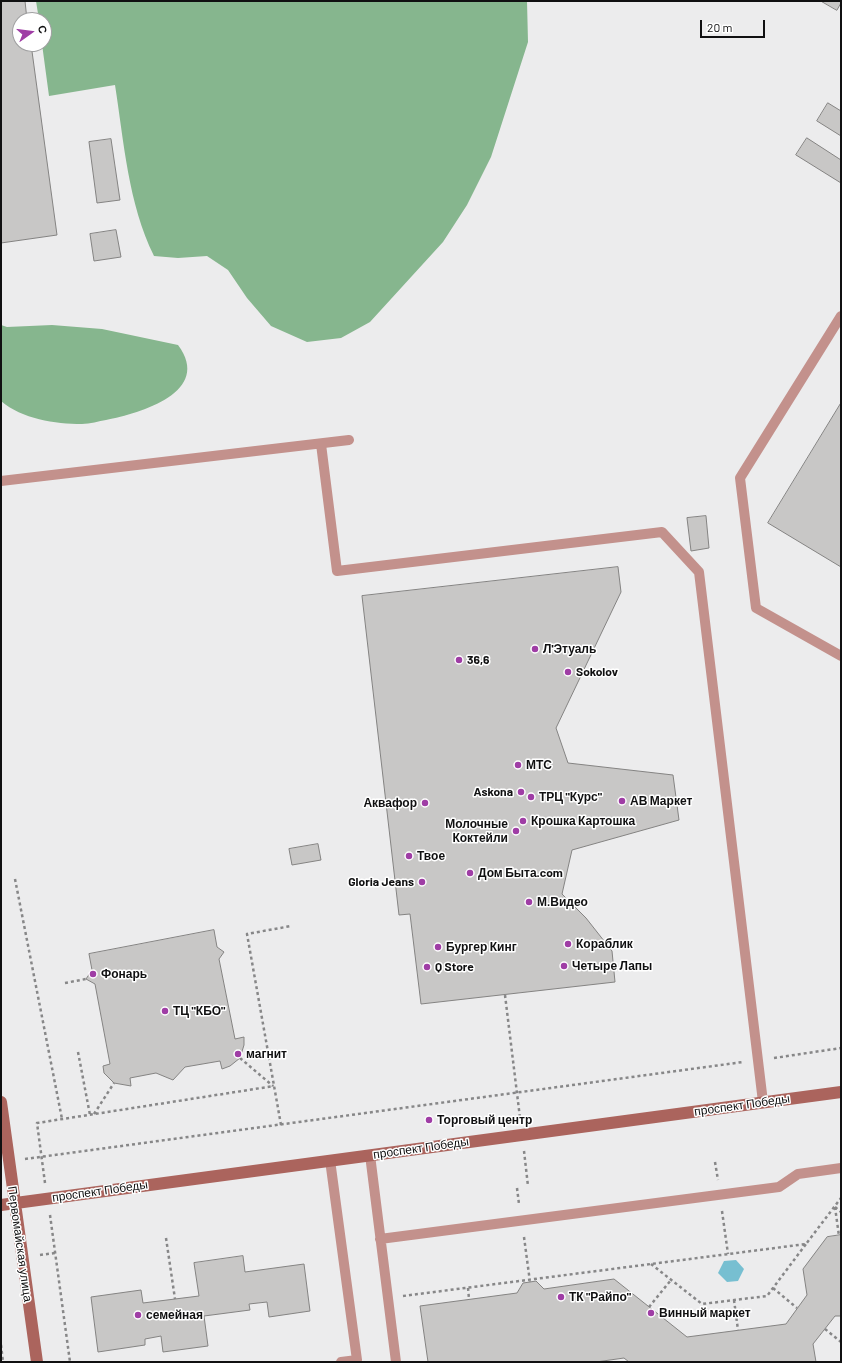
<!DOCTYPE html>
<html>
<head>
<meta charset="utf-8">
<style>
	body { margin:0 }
	#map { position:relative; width:842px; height:1363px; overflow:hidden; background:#ececed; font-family:Barlow,sans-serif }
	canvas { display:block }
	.frame { position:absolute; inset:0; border:2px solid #101011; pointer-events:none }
	.north { position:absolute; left:12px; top:12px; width:40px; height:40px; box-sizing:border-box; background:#fff; border:1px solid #9f9fa0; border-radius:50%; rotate:76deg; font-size:11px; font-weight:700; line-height:16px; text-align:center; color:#101011 }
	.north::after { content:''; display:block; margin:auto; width:14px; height:18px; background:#9f3da5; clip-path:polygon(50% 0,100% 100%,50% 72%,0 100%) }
	.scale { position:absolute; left:700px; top:20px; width:65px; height:18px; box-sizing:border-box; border:2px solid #101011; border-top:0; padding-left:5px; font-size:12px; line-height:14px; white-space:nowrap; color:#101011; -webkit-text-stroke:3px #fff; paint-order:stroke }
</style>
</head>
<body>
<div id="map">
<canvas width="842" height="1363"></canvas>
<div class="frame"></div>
<div class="north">С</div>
<div class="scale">20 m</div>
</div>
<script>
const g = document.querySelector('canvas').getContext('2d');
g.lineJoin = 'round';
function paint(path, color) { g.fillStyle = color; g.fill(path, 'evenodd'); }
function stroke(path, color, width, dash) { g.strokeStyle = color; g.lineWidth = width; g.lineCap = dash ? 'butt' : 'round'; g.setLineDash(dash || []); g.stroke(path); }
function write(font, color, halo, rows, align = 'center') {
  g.font = font + ' Barlow,sans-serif'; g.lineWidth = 3; g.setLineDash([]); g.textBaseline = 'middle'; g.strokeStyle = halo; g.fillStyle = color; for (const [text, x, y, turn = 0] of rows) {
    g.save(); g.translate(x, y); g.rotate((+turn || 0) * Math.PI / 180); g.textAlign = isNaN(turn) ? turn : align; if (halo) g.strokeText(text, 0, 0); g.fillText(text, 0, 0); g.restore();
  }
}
paint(new Path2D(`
	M36,1h491l1,41 -37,115 -24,48 -24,37 -73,80 -29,16 -34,4 -36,-16 -24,-28 -19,-28 -21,-14 -29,2 -24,-2c-26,-53 -30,-114 -39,-171l-66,11 -7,-52h2v-24h-5z
	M1,325l6,2 45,-2 50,4 76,16c35,47 -37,68 -72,75 -7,1 -16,4 -24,4 -27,0 -60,-5 -81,-23z`), '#86b68e');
paint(new Path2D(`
	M736,1260l8,9 -6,12 -11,1 -9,-9 6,-12z`), '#77bfd1');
const building = new Path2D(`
	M1,1h24l2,19h-7v24h11l26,191 -56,8z
	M821,1h20v2l-4,7z
	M828,103l13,8v25l-24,-15z
	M807,138l34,22v23l-45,-28z
	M111,139l9,61 -23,3 -8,-61z
	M116,230l5,27 -27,4 -4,-27z
	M841,403v164l-73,-44z
	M706,516l3,32 -18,3 -4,-33z
	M618,567l3,25 -65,136 12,35 105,12 6,45 -107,30 -10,44 24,24 26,33 3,31 -194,22 -11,-90 -11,1 -37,-319z
	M318,844l3,16 -29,5 -3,-16z
	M214,930l3,17 7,5 -5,7 16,80 9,-2v8l-4,13 -10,8 -8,3 -2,-8 -35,6 -12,13 -17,-7 -26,5 1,8 -17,-3 -10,-10 -1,-7 7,-2 -15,-80 -9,-5 6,-9 -3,-16z
	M841,1235v81h-6l-22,28 3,18h-187l-5,-4 -28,4h-168l-8,-56 97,-13 6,-10 7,-1 6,-1 8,8 70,-10 73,58 99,-13 21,-29 -4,-26 24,-32z
	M243,1256l2,16 59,-8 6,47 -41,6 -2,-15 -18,2 1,6 -46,6 4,30 -45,6 -2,-16 -16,3v6l-47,7 -7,-55 50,-7 2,13 56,-7 -5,-33z`);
paint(building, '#c8c7c6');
stroke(building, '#848382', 1);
stroke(new Path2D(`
	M15,879l47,240
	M65,983l21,-4
	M505,995l15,123
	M78,1052l12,63
	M240,1058l33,28
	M774,1058l67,-10
	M94,1114l20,-31
	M281,1125l-34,-191 44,-8
	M524,1151l4,35
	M25,1159l718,-97
	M715,1162l3,18
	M45,1183l-8,-60 237,-37
	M517,1188l2,16
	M835,1207l4,29
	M835,1207l6,5
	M722,1211l6,43
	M50,1215l20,147
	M524,1237l6,45
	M166,1238l9,61
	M40,1255l15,-2
	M651,1264l51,40 65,-8 39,-52
	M468,1288l1,11
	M773,1288l24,20
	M403,1296l403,-52 35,-46
	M734,1300l4,30
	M649,1307l22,-27
	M825,1329l16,13
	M1,1345l2,17`), '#878788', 2.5, [3, 3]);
stroke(new Path2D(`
	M841,316l-101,162 16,130 85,48
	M321,444l16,127 325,-39 37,40 64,530
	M1,481l348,-41
	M370,1155l26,207
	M330,1160l27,200 -16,2
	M380,1239l399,-52 19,-13 43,-6`), '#c3918c', 10);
stroke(new Path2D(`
	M1,1102l36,260
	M1,1205l840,-113`), '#ab645d', 12);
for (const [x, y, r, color] of [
	[535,649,4,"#9f3da5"],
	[459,660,4,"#9f3da5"],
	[568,672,4,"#9f3da5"],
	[518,765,4,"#9f3da5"],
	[521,792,4,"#9f3da5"],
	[531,797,4,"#9f3da5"],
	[622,801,4,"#9f3da5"],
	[425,803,4,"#9f3da5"],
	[523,821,4,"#9f3da5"],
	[516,831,4,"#9f3da5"],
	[409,856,4,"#9f3da5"],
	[470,873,4,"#9f3da5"],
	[422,882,4,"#9f3da5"],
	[529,902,4,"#9f3da5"],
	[568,944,4,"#9f3da5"],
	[438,947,4,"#9f3da5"],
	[564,966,4,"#9f3da5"],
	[427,967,4,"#9f3da5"],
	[93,974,4,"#9f3da5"],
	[165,1011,4,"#9f3da5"],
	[238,1054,4,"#9f3da5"],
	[429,1120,4,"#9f3da5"],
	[561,1297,4,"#9f3da5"],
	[651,1313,4,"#9f3da5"],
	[138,1315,4,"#9f3da5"]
]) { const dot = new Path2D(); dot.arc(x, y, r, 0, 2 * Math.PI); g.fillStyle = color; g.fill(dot); stroke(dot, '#fff', 1.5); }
write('bold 12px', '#101011', '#fff', [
	["Л'Этуаль",543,649],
	["36,6",467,660],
	["Sokolov",576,672],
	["МТС",526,765],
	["Askona",513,792,"right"],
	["ТРЦ \"Курс\"",539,797],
	["АВ Маркет",630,801],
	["Аквафор",417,803,"right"],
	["Крошка Картошка",531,821],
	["Молочные",508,824,"right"],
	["Коктейли",508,838,"right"],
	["Твое",417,856],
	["Дом Быта.com",478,873],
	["Gloria Jeans",414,882,"right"],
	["М.Видео",537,902],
	["Кораблик",576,944],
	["Бургер Кинг",446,947],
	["Четыре Лапы",572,966],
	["Q Store",435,967],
	["Фонарь",101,974],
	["ТЦ \"КБО\"",173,1011],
	["магнит",246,1054],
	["Торговый центр",437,1120],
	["ТК \"Райпо\"",569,1297],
	["Винный маркет",659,1313],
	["семейная",146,1315]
], 'left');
write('12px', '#101011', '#fff', [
	["проспект Победы",742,1105,-8],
	["проспект Победы",421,1148,-8],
	["проспект Победы",100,1191,-8],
	["Первомайская улица",20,1244,82]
]);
</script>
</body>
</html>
